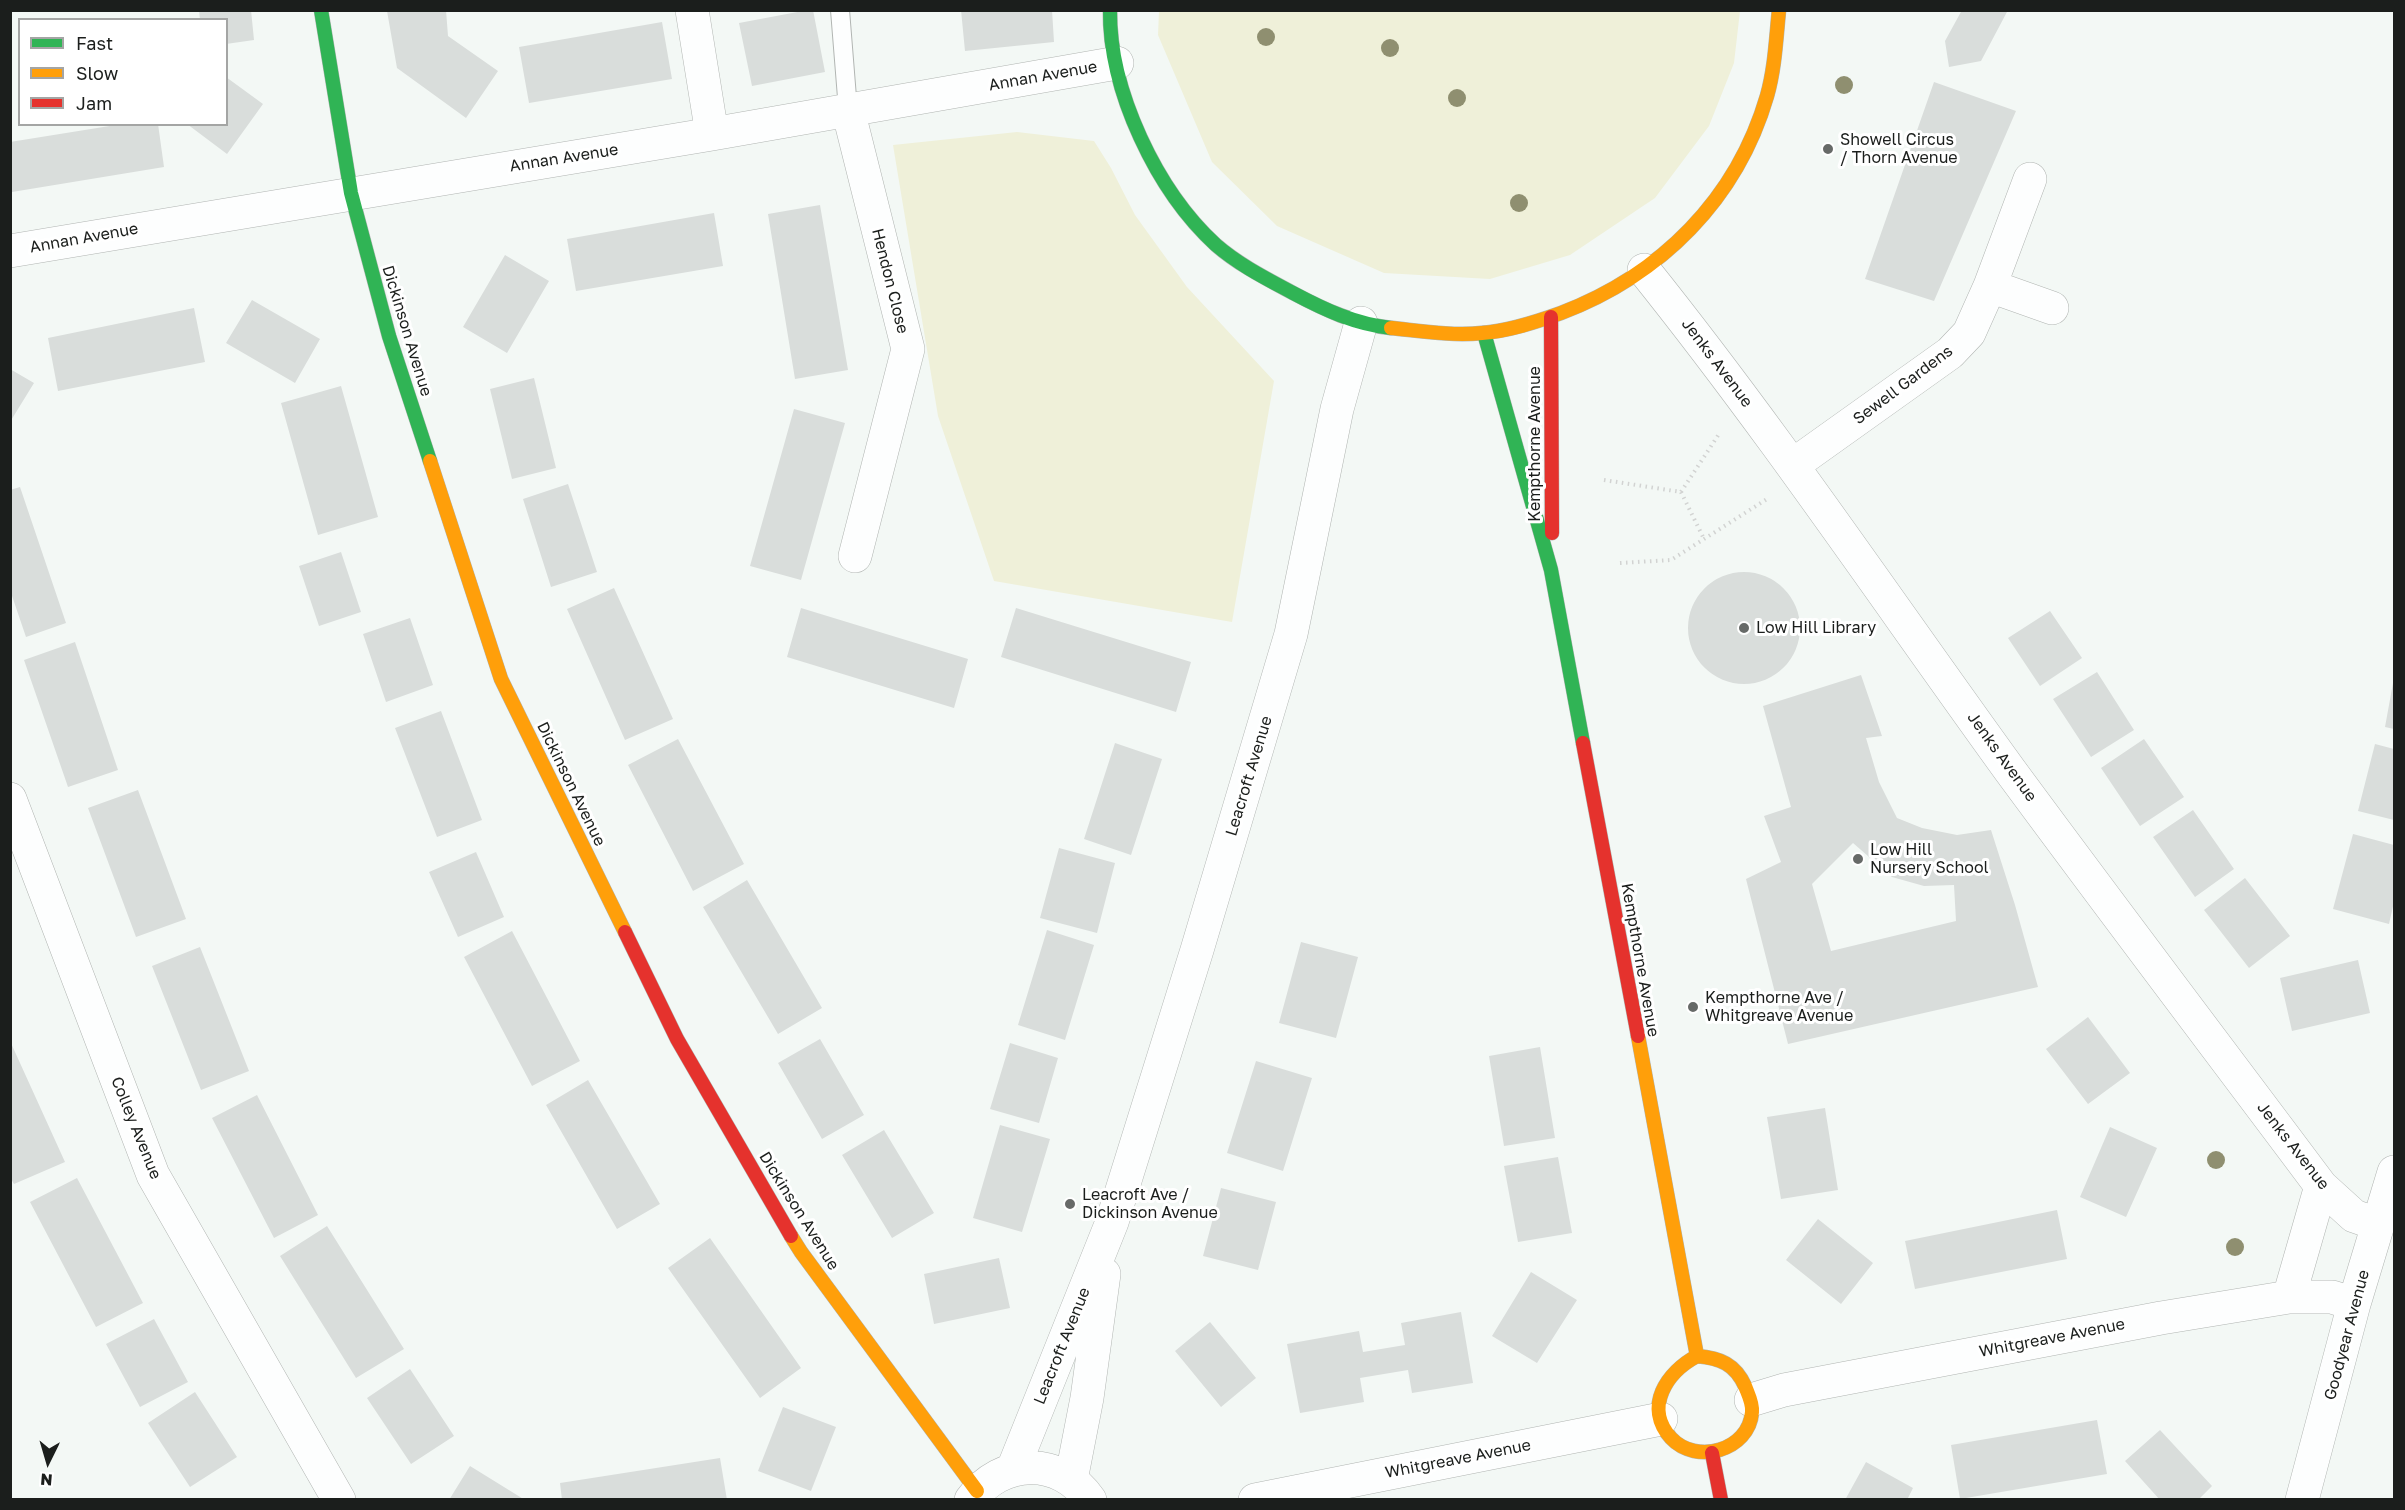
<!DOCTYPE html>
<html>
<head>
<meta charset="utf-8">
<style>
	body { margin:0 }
	#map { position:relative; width:2405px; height:1510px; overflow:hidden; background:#f3f8f5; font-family:"Golos Text",sans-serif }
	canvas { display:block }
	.frame { position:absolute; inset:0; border:12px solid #1b1e1c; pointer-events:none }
	.legend { position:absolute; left:18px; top:18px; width:210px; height:108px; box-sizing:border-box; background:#fff; border:2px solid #a4a5a4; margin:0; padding:8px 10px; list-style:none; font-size:18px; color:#1b1e1c }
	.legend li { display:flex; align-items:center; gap:12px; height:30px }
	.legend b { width:30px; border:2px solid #a4a5a4 }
	.north { position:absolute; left:18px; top:1432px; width:60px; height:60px; -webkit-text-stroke:4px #fff; paint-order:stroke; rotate:185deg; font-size:16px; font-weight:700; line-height:24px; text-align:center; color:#1b1e1c }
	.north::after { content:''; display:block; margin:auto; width:21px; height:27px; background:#1b1e1c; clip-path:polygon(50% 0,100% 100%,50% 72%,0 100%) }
</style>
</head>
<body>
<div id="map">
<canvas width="2405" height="1510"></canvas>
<div class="frame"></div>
<ul class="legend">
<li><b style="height:8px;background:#30b455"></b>Fast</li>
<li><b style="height:8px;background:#ff9f0a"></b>Slow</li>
<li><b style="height:8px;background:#e5322d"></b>Jam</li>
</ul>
<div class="north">N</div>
</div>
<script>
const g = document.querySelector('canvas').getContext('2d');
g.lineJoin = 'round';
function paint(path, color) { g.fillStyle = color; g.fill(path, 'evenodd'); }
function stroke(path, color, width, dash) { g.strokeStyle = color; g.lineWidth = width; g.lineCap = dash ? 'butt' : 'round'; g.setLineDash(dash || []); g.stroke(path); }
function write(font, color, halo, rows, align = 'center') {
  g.font = font + ' "Golos Text",sans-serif'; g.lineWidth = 6; g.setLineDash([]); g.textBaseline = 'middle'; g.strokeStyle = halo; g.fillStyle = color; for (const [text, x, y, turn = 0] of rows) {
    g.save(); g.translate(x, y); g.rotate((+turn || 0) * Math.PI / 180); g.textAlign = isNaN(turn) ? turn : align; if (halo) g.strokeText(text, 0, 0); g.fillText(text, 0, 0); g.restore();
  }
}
paint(new Path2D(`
	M1159,11v-1l581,1 -6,52 -25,63 -54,72 -85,57 -80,24 -106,-6 -107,-47 -65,-64 -54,-127z
	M1017,132l77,9 17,27 24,47 52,72 87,94 -42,241 -238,-41 -56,-165 -45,-271z`), '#eff0d9');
paint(new Path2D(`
	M199,10h52l3,30 -28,4v-24h-26z
	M396,10h50l2,26 50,35 -32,47 -69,-50 -10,-57z
	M808,10h5l12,62 -73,14 -13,-63z
	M961,10h91l2,32 -89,9z
	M1962,10h46l-27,51 -32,6 -4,-26z
	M662,22l10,57 -143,24 -10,-56z
	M226,77l37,27 -36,50 -40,-30h39z
	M1934,82l82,29 -82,190 -69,-22z
	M122,124h36l6,43 -152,25 -2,-50z
	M820,205l28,165 -53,9 -27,-165z
	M714,213l9,53 -147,25 -9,-52z
	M505,255l44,26 -42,72 -44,-26z
	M252,300l68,39 -25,44 -69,-40z
	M194,308l11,54 -147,29 -10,-53z
	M10,369l24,14 -24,39z
	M534,378l22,90 -44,11 -22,-90z
	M341,386l37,131 -60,18 -37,-132z
	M794,409l51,14 -44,157 -51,-14z
	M568,484l29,88 -46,15 -28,-88z
	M20,487l46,136 -40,14 -16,-47v-100z
	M341,552l20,60 -42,14 -20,-60z
	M1688 628a56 56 0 1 1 112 0a56 56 0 1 1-112 0Z
	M614,588l59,131 -48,21 -58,-131z
	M801,608l167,51 -14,49 -167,-51z
	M1016,608l175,54 -15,50 -175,-55z
	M2050,611l32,47 -42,28 -32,-48z
	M410,618l23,67 -47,17 -23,-68z
	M75,642l43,128 -50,17 -44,-127z
	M2097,672l37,58 -43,27 -38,-58z
	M1861,675l21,61 -16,2 13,44 18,36 25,10 35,7 34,-5 24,75 23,82 -250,57 -42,-165 35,-17 -17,-46 27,-9 -28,-101zM1853,843l39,34 32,9 30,-1 2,36 -125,30 -19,-67z
	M2393,683h1v46l-9,-2z
	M441,711l41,109 -45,17 -42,-109z
	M678,739l66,125 -51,27 -65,-126z
	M2144,739l40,58 -44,29 -39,-58z
	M1115,743l47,16 -31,96 -47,-16z
	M2375,744l19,5v71l-36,-9z
	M138,790l48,129 -50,18 -48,-129z
	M2193,810l41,59 -39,28 -42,-60z
	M2353,834l41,11v57l-5,22 -56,-15z
	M1059,848l56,15 -18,70 -57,-15z
	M476,852l28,65 -46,20 -29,-65z
	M2245,878l45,58 -41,32 -45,-58z
	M747,880l75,128 -44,26 -75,-127z
	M1047,930l47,15 -29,95 -47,-15z
	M512,931l68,130 -48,25 -68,-129z
	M1301,942l57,15 -22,81 -57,-15z
	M200,947l49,124 -48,19 -49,-124z
	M2358,960l12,53 -78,18 -12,-53z
	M2088,1017l42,56 -42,31 -42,-55z
	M820,1039l44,76 -42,24 -44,-76z
	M10,1041l55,121 -51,22 -4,-7z
	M1010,1043l48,15 -19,65 -49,-14z
	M1540,1047l15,91 -51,8 -15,-90z
	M1256,1061l56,17 -29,93 -56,-18z
	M588,1080l72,124 -43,25 -71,-124z
	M257,1095l61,120 -44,23 -62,-120z
	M1825,1108l13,82 -57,9 -14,-82z
	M1000,1125l50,14 -28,93 -49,-14z
	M2110,1127l47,21 -31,69 -46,-20z
	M884,1130l50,83 -42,25 -50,-83z
	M1558,1157l14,76 -54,9 -14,-76z
	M77,1178l66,125 -47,24 -66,-125z
	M1221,1188l55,14 -18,68 -55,-14z
	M2057,1210l10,49 -152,30 -10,-48z
	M1818,1219l55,44 -32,41 -55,-44z
	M327,1226l77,123 -48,29 -76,-122z
	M710,1238l91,130 -41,30 -92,-130z
	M999,1258l11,50 -76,16 -10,-50z
	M1531,1272l46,28 -40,63 -45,-27z
	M1461,1312l12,71 -61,10 -4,-23 -48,8 4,24 -64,11 -13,-69 72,-13 4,21 42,-7 -4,-22z
	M154,1319l34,63 -48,25 -34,-63z
	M1210,1322l46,56 -35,29 -46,-56z
	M410,1369l44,67 -43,28 -44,-66z
	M195,1392l42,65 -47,30 -42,-64z
	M783,1407l53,20 -25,64 -53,-20z
	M2097,1420l10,54 -147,25 -9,-54z
	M2160,1430l52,56 -14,14h-38l-35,-39z
	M720,1458l7,42h-165l-2,-17z
	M1866,1462l47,26 -6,12h-62z
	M470,1466l55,34h-76z`), '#d9dddb');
const lane = new Path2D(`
	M840,10l8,100`);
const street = new Path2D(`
	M692,10l20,124
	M848,110l60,239 -53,207
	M10,251l702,-117 405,-71
	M1644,270c129,161 244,332 365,499 103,140 208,278 312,417l33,30 23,8
	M1990,286l62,22
	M1793,465l157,-112 19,-20 21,-47 40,-107
	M10,799l143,376 186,325
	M2289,1297l32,-111
	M1751,1400l33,-10 377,-72 128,-21h43l22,7
	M1013,1469l99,-247 85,-272 94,-316 46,-225 24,-86
	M1071,1480l16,-82 17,-124
	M971,1500c30,-42 89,-44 119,0
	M1255,1500l406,-81
	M2302,1500l52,-196 40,-132`);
const fast = new Path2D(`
	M321,10l30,183 38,143 41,125
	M1110,10c-1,81 47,181 106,235 23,20 51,34 77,48 32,17 62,31 98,35
	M1484,333l67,237 32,173`);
const slow = new Path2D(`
	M1391,328c30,3 61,8 91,5 27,-2 54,-11 79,-20 100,-38 176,-114 206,-217 8,-28 9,-57 12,-86
	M430,461l71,218 124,253
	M1638,1036l59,320
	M791,1236l10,16 176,239
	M1697,1356c23,2 38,8 48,30 3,8 8,17 7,26 -3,39 -56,53 -81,26 -28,-31 -4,-66 26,-82z`);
const jam = new Path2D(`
	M1551,317l1,216
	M1583,743l55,293
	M625,932l52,107 114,197
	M1712,1453l9,47`);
stroke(lane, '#b1b5b2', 20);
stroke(street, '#b1b5b2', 34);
stroke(fast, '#b1b5b2', 15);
stroke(slow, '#b1b5b2', 15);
stroke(jam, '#b1b5b2', 15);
stroke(new Path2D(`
	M1604,480l77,12 38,-58
	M1681,492l23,47
	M1620,563l51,-3 96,-61`), '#d2d3d2', 4, [1.5, 4.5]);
stroke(lane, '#fdfefe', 18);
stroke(street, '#fdfefe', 33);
stroke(fast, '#30b455', 14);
stroke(slow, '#ff9f0a', 14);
stroke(jam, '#e5322d', 14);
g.fillStyle = '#8f8f70';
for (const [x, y] of [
	[1266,37],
	[1390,48],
	[1844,85],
	[1457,98],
	[1519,203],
	[2216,1160],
	[2235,1247]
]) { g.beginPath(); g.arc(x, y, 9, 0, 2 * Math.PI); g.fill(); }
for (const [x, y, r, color] of [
	[1828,149,6,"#676a68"],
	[1744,628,6,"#676a68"],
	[1858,859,6,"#676a68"],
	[1693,1007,6,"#676a68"],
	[1070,1204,6,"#676a68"]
]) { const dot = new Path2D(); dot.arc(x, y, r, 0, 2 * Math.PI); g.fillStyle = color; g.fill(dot); stroke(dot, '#fff', 2); }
write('16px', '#1b1e1c', '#fff', [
	["Annan Avenue",1043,76,-10],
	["Annan Avenue",564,158,-9],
	["Annan Avenue",84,238,-10],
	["Hendon Close",890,281,76],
	["Dickinson Avenue",407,331,73],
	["Jenks Avenue",1717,363,53],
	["Sewell Gardens",1903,385,-37],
	["Kempthorne Avenue",1535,444,-90],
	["Jenks Avenue",2002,757,54],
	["Leacroft Avenue",1249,776,-73],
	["Dickinson Avenue",571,784,64],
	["Kempthorne Avenue",1640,960,80],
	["Colley Avenue",136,1128,68],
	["Jenks Avenue",2293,1146,52],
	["Dickinson Avenue",799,1211,58],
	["Goodyear Avenue",2347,1335,-75],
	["Whitgreave Avenue",2052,1338,-11],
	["Leacroft Avenue",1062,1346,-68],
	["Whitgreave Avenue",1458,1459,-11]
]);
write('16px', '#1b1e1c', '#fff', [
	["Showell Circus",1840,140],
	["/ Thorn Avenue",1840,158],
	["Low Hill Library",1756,628],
	["Low Hill",1870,850],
	["Nursery School",1870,868],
	["Kempthorne Ave /",1705,998],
	["Whitgreave Avenue",1705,1016],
	["Leacroft Ave /",1082,1195],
	["Dickinson Avenue",1082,1213]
], 'left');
</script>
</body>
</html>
